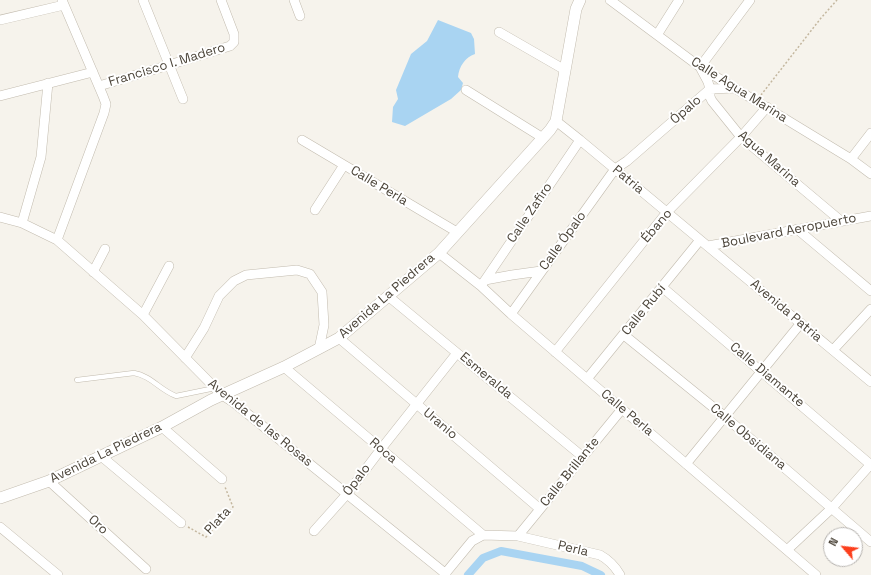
<!DOCTYPE html>
<html>
<head>
<meta charset="utf-8">
<style>
	body { margin:0 }
	#map { position:relative; width:871px; height:575px; overflow:hidden; background:#f6f3ec; font-family:"Space Grotesk",sans-serif }
	canvas { display:block }
	.north { position:absolute; left:823px; top:527px; width:40px; height:40px; box-sizing:border-box; background:#fff; border:1px solid #b7b4b0; border-radius:50%; rotate:298deg; font-size:11px; font-weight:700; line-height:16px; text-align:center; color:#4b4439 }
	.north::after { content:''; display:block; margin:auto; width:14px; height:18px; background:#fc3f1d; clip-path:polygon(50% 0,100% 100%,50% 72%,0 100%) }
</style>
</head>
<body>
<div id="map">
<canvas width="871" height="575"></canvas>
<div class="north">N</div>
</div>
<script>
const g = document.querySelector('canvas').getContext('2d');
g.lineJoin = 'round';
function paint(path, color) { g.fillStyle = color; g.fill(path, 'evenodd'); }
function stroke(path, color, width, dash) { g.strokeStyle = color; g.lineWidth = width; g.lineCap = dash ? 'butt' : 'round'; g.setLineDash(dash || []); g.stroke(path); }
function write(font, color, halo, rows, align = 'center') {
  g.font = font + ' "Space Grotesk",sans-serif'; g.lineWidth = 4; g.setLineDash([]); g.textBaseline = 'middle'; g.strokeStyle = halo; g.fillStyle = color; for (const [text, x, y, turn = 0] of rows) {
    g.save(); g.translate(x, y); g.rotate((+turn || 0) * Math.PI / 180); g.textAlign = isNaN(turn) ? turn : align; if (halo) g.strokeText(text, 0, 0); g.fillText(text, 0, 0); g.restore();
  }
}
paint(new Path2D(`
	M438,20l33,13 3,6 1,15c-10,3 -16,13 -17,23l5,6 -2,7 -10,9 -46,27 -13,-4 1,-15 5,-8 -2,-9 15,-36 16,-13z`), '#a9d4f2');
stroke(new Path2D(`
	M468,575l15,-17 18,-7 81,15 19,9`), '#a9d4f2', 8);
const service = new Path2D(`
	M77,380l57,-7c17,3 26,17 42,23l39,-8`);
const minor = new Path2D(`
	M143,0l40,99
	M294,0l6,16
	M610,0l90,67 151,92 20,15
	M0,20l64,-15
	M499,32l66,38
	M657,35l22,-35
	M99,86l70,-21 61,-19 4,-4v-8l-13,-34
	M735,88l-25,1v8l2,4 29,36 100,84
	M466,90l77,48
	M0,96l93,-24
	M556,121l24,19 291,242
	M302,140l155,92
	M851,159l20,-26
	M315,210l29,-45
	M0,217l22,6 35,17 86,75 79,80 11,7 213,172
	M22,223l19,-66 7,-74
	M797,229l74,62
	M57,240l47,-127 2,-9 -3,-8 -41,-96
	M708,246l163,-30
	M439,253l42,33 30,28 305,261
	M93,272l12,-23
	M485,280l27,-5 29,-4
	M481,286l99,-146
	M662,287l209,178
	M388,296l195,161
	M511,314l104,-145 12,-8 83,-72 -2,-7 -8,-15 50,-67
	M143,315l26,-49
	M624,335l100,81 147,126
	M339,338l201,171
	M833,350l38,-41
	M555,352l112,-140 74,-75 26,-30
	M185,358l19,-30 15,-32 15,-15 12,-6 51,-5 13,4 12,18 2,33 -5,24
	M284,367l199,168
	M587,379l113,-139
	M162,427l60,52
	M101,456l80,67
	M686,464l115,-141
	M49,481l97,88
	M0,527l58,48
	M314,531l33,-37 34,-45 76,-96
	M518,536l104,-127
	M787,550l45,-42 39,-44
	M444,575l28,-34 11,-6 35,1 82,19c9,5 15,11 20,20`);
const tertiary = new Path2D(`
	M0,498l49,-17 113,-54 49,-27 73,-33 55,-29 100,-85 111,-123 6,-9 20,-112 4,-9`);
stroke(service, '#c2bbae', 5.5);
stroke(minor, '#c2bbae', 10);
stroke(tertiary, '#c2bbae', 12);
stroke(new Path2D(`
	M761,95l60,-77 16,-18
	M188,527l18,10 27,-30 -8,-20`), '#c4b79f', 1.5, [2, 2]);
stroke(service, '#fff', 4.5);
stroke(minor, '#fff', 9);
stroke(tertiary, '#fff', 11);
write('13px', '#4b4439', '#fff', [
	["Francisco I. Madero",167,65,-17],
	["Calle Agua Marina",739,90,32],
	["Ópalo",686,110,-41],
	["Agua Marina",769,159,41],
	["Patria",628,180,40],
	["Calle Perla",379,186,31],
	["Calle Zafiro",530,213,-56],
	["Ébano",657,226,-50],
	["Boulevard Aeropuerto",789,231,-11],
	["Calle Ópalo",563,241,-54],
	["Avenida La Piedrera",387,296,-41],
	["Calle Rubí",644,310,-51],
	["Avenida Patria",786,311,40],
	["Calle Diamante",767,375,40],
	["Esmeralda",486,376,40],
	["Calle Perla",627,413,40],
	["Avenida de las Rosas",260,423,39],
	["Uranio",440,424,40],
	["Calle Obsidiana",748,437,40],
	["Roca",383,451,40],
	["Avenida La Piedrera",106,453,-26],
	["Calle Brillante",570,472,-51],
	["Ópalo",357,480,-53],
	["Plata",218,521,-48],
	["Oro",98,525,42],
	["Perla",573,549,13]
]);
</script>
</body>
</html>
